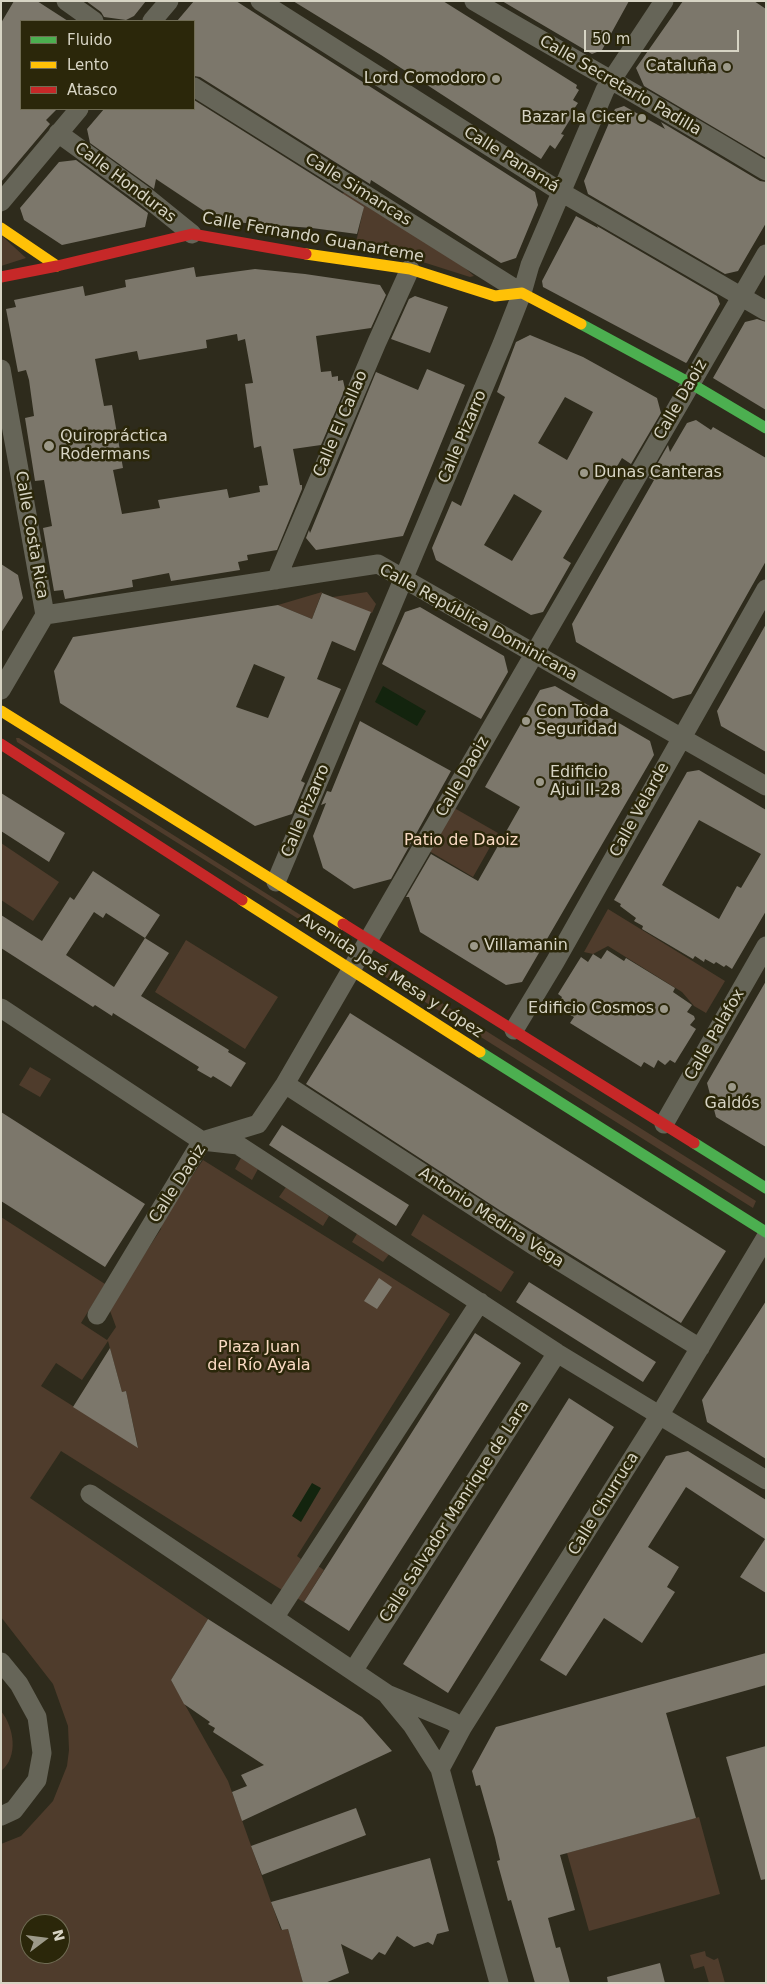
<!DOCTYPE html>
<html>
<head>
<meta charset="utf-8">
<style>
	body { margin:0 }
	#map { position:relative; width:767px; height:1984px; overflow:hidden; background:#2e2b1c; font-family:"DejaVu Sans",sans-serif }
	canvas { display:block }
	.frame { position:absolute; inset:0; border:2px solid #d7d4c4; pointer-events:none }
	.legend { position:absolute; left:20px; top:20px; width:175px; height:90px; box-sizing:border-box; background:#2b270a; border:1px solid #706c54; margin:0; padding:6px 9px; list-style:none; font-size:15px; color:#d7d4c4 }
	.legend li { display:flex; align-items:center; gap:10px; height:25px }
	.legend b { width:25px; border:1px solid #706c54 }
	.north { position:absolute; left:20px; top:1914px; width:50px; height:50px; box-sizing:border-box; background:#2b270a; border:1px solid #706c54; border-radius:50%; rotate:75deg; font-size:14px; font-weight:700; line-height:20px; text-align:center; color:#d7d4c4 }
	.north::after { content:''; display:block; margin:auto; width:18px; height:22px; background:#9c9989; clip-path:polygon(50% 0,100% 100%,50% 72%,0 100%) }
	.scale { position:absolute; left:584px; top:30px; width:155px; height:22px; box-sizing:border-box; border:2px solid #d7d4c4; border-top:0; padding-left:6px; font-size:15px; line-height:18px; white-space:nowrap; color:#d7d4c4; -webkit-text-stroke:4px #2b270a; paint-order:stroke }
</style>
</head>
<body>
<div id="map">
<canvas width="767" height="1984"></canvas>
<div class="frame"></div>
<ul class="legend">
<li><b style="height:6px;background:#4caf50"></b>Fluido</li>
<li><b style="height:6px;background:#ffc107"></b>Lento</li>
<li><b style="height:6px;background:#c62828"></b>Atasco</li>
</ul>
<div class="north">N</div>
<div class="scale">50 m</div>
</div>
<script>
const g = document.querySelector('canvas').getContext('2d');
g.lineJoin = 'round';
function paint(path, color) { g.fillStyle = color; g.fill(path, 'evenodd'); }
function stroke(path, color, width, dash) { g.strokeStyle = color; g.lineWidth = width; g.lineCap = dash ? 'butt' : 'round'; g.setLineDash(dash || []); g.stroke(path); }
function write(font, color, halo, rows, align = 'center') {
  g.font = font + ' "DejaVu Sans",sans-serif'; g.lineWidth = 5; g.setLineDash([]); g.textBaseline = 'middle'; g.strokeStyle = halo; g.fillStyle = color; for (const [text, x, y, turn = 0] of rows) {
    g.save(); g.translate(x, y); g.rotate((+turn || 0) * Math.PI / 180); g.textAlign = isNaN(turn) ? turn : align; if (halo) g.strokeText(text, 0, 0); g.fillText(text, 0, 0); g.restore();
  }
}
paint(new Path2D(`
	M347,188l109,72 18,16 -4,1 -82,-26 -33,-4 8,-36 -22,-15z
	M1,235l25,23 -25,8z
	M322,592l-10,27 -34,-14z
	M367,592l9,12 -4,9 -39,-14v-2z
	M16,738h3l307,193 1,4h-3l-307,-193z
	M449,805l49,28 -25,44 -49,-29z
	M1,843l58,39 -26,39 -32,-21z
	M608,909l117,72 -19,32 -12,-7 -12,-14 -74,-46 -15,8 -9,-2z
	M186,940l92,57 -33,52 -90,-57z
	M383,966l373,235 -3,7 -374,-235z
	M30,1067l21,12 -11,18 -21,-12z
	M241,1158l17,11 -6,11 -17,-11z
	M203,1160l247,154 -153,242 4,3 -19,31 -221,-139 -31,47 178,121 -37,61 57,101 53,149 7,-1 15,54h-302v-139l20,-8 32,-35 14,-35 2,-16 -1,-24 -15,-42 -52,-67v-400l104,67 -24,39 26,17 9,-13 -7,-19 52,-79 1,-9zM108,1341l14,51 4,-1 12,56 -97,-61 15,-23 26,17zM30,1924h30v30h-30z
	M286,1187l43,29 -6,10 -44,-29z
	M423,1214l91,58 -13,20 -90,-57z
	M358,1232l32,21 -7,9 -31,-20z
	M315,1564l9,6 -20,32 -9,-5z
	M1,1711c13,16 18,46 0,60z
	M699,1817l21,77 -131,37 -22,-78z
	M705,1951l1,5 8,4 4,-2 7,25h-16l-5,-17 -10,3 -4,-14z`), '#4f3c2c');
paint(new Path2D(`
	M383,686l43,25 -9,15 -42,-24z
	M312,1483l9,5 -20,34 -9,-6z`), '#13240e');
paint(new Path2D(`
	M14,1h23l31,20h-47v88h36l-11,11 4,4 -49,58v-159z
	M86,1h60l-12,15 -8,4 -22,-3 -3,-5z
	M194,1h42l299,191 3,13 -22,53 -15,5 -130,-83 -1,4 -170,-107 -6,-1v-55h-17z
	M293,1h150l134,84 -1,3 3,2 -6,10 5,3 -4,6 2,1 -15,24 3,1 -9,14 -5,-4 -9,14 -160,-104z
	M502,1h127l-27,49 -10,4z
	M683,1h71l12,8v149l-122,-72 -8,-18z
	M194,100l170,107 -7,27 -45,-6 -93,-7 -63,-42 -2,10 -64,-46 -3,-14 17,-20h90z
	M624,106l41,23 -4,-7 99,59 6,1v41l-28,48 -13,3 -137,-80 -4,-13 31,-72z
	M76,160l72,53 -3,14 -83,18 -38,-25 -4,-12 39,-46z
	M576,216l22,12 -1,-2 120,70 3,8 -33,58 -1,1 -143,-76 -1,-6z
	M194,267l2,10 59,-8 50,5 75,11 6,10 -15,33 -55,8 5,36 10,-1 1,6 6,-1v5l5,-1 2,9 -24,56 -28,4 7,36h2v4l-25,61 -30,5 1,5 -10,2 2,8 -69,11 -2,-8 -37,7 1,7 -68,12 -2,-9 -9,1 -11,-63 9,-2 -8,-46 -9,1 -10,-63 9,-2 -5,-36 -3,-10 -8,2 -12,-63 10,-2 -2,-7 69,-14 2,10 41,-9 -1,-7zM237,334l1,7 7,-2 8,44 -8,1 9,64 7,-2 7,39 -9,1 1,6 -31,6 -2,-9 -69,11 2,8 -38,6 -9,-44 10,-2 -11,-63 -8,1 -9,-47 42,-8 2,9 68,-12 -1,-8z
	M415,296l33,11 -18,46 -39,-14 18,-40z
	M757,319l9,3v88l-53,-32 32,-56z
	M530,335l53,22 74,41 4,15 -30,51 -9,-6 -59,100 8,5 -28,49 -12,3 -95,-55 -4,-12 20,-47 9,5 44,-109 -8,-5 19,-50zM565,397l28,15 -26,48 -29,-17zM514,494l28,17 -30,50 -28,-16z
	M427,369l38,16 -62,151 -87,14 -10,-12 3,-8 1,3 66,-161 42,18z
	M696,420l15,10 2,-3 53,31v103l-75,133 -18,5 -97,-57 -4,-18 82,-144 -5,-2 19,-33 2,7 17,-29z
	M1,564l17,11 5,23 -22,35z
	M322,593l49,19 -16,39 -23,-10 -15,38 24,10 -40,92 4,2 -13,31 -37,12 -195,-123 -6,-32 19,-34 205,-32 34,14zM254,664l31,13 -17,41 -32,-11z
	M420,607l84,49 4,16 -27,47 -99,-55 23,-52z
	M766,624v128l-45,-26 -4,-15z
	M555,686l95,55 4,14 -132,227 -16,3 -86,-53 -11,-35h-3l25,-43 47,27 42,-74 -35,-20 55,-97z
	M360,721l91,50 -60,108 -37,10 -31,-21 -10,-32 13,-33 -5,2 6,-14 4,1z
	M699,770l67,40v101l-34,58 -6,-4 -2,2 -8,-5 -2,2 -9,-5 -1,3 -9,-6 -2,3 -51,-30 1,-3 -9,-5 2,-3 -16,-12 1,-2 -7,-4 73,-128zM699,820l62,34 -20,34 -4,-2 -18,33 -57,-34z
	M1,793l64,40 -16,29 -48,-31z
	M93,871l67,44 -15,23 -39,-25 -3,5 -9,-6 -28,43 48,32 31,-49 24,15 -28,43 88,54 -1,2 18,11 -15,24 -18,-11 -2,2 -14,-8 2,-3 -86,-54 -1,3 -17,-11 -2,2 -92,-59v-33l41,26 28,-44 4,3z
	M607,950l17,11 2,-3 49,30 -2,4 19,13 -5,7 7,4 1,3 -5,6 6,4 -21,34 -5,-3 -5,5 -7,-5 -4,8 -10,-6 -3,5 -71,-44 4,-6 -9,-5 4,-8 -8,-5 1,-2 -4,-3 23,-37 7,5 5,-8 8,5z
	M766,981v166l-50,-30 -9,-34z
	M350,1013l376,238 -45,72 -180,-112 -195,-127z
	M1,1112l144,92 -40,63 -104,-66z
	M282,1125l127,80 -13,21 -127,-81z
	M379,1278l13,9 -15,22 -13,-8z
	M529,1282l127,80 -13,20 -127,-80z
	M766,1301v158l-59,-37 -5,-22z
	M475,1333l46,30 -172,268 -45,-29z
	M110,1348l12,44 4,-1 12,57 -65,-41z
	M569,1398l45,29 -166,266 -45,-29z
	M688,1451l78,49v93l-26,-16 25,-38 -79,-52 -38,60 31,20 -12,20 8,5 -33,51 -38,-25 -38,58 -26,-16 126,-204z
	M208,1619l154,98 30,34 -150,70 -10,-29 15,-6 -6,-11 23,-10 -51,-33 2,-4 -7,-4 2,-2 -26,-18 -13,-24z
	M766,1653v32l-100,28 30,105 -136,37 15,55 -27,8 8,30 4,-1 10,36h-35l-24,-83 -3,1 -11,-40 3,-1 -5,-22 -15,-53 -4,1 -4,-15 24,-44z
	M766,1746v133l-5,1 -35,-123z
	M356,1808l10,27 -104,40 -11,-29z
	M430,1858l19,73 -12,3 -4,11 -5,-3 -14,5 -17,-11 -12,19 -6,-3 -7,8 -31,-16 8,29 -24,10h-22l-15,-54 -6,1 -11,-28z
	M660,1963l5,20h-57l-1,-6z`), '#7c776b');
stroke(new Path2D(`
	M66,1l28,20
	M260,1l301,191 205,119
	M474,1c97,57 196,111 292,170
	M152,21l17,-20
	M194,87l328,206
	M58,133l87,63 47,38
	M1,202l78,-93
	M1,369l44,246 -44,75
	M276,580l101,-238 33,-73
	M45,615l333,-51 388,222
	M276,882l226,-538 20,-51 8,-28 75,-175 59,-89
	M1,1008l201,133 36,4 319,208 209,127
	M514,1030l41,-68 211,-373
	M285,1084l251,163 164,101
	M664,1124l102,-178
	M97,1315l105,-174 56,-17 27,-40 481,-830
	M90,1494l297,200 65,27 10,7
	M274,1618l206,-316
	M1,1662l18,22 18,33 5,36 -5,27 -23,30 -13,6
	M353,1671l204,-318
	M388,1696l24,29 28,44 59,214
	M440,1769l22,-41 197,-312 107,-179`), '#666558', 19);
stroke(new Path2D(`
	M581,324l109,59 76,45
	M480,1052l286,180
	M694,1143l72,45`), '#4caf50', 11);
stroke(new Path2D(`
	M1,228l56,38
	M306,254l104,15 85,27 27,-3 59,31
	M1,711l342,213
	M242,900l238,152`), '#ffc107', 11);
stroke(new Path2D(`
	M1,277l56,-11 135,-32 114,20
	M1,744l241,156
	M343,924l351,219`), '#c62828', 11);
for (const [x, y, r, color] of [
	[727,67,5,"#9c9989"],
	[496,79,5,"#9c9989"],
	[642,118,5,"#9c9989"],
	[49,446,6,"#9c9989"],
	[584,473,5,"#9c9989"],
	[526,721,5,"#9c9989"],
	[540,782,5,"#9c9989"],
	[474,946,5,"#9c9989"],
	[664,1009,5,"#9c9989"],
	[732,1087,5,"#9c9989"]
]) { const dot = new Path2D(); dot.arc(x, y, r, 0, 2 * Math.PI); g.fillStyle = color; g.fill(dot); stroke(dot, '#2b270a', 2); }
write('16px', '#d7d4c4', '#2b270a', [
	["Cataluña",717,67,"right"],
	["Lord Comodoro",486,79,"right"],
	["Bazar la Cicer",632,118,"right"],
	["Quiropráctica",60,437],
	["Rodermans",60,455],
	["Dunas Canteras",594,473],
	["Con Toda",536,712],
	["Seguridad",536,730],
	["Edificio",550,773],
	["Ajui II-28",550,791],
	["Villamanin",484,946],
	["Edificio Cosmos",654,1009,"right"],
	["Galdós",732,1104,"center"]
], 'left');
write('16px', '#d7d4c4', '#2b270a', [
	["Calle Secretario Padilla",620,86,30],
	["Calle Panamá",511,160,32],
	["Calle Honduras",125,183,37],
	["Calle Simancas",358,190,32],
	["Calle Fernando Guanarteme",313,238,10],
	["Calle Daoiz",681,400,-60],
	["Calle El Callao",341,424,-67],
	["Calle Pizarro",463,437,-67],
	["Calle Costa Rica",31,535,80],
	["Calle República Dominicana",478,623,29],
	["Calle Daoiz",463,777,-60],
	["Calle Velarde",640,810,-61],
	["Calle Pizarro",306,811,-67],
	["Avenida José Mesa y López",391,976,33],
	["Calle Palafox",715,1035,-60],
	["Calle Daoiz",178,1184,-57],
	["Antonio Medina Vega",491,1218,33],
	["Calle Churruca",604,1504,-58],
	["Calle Salvador Manrique de Lara",455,1512,-57]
]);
write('16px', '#fadac3', '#2b270a', [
	["Patio de Daoiz",461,841],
	["Plaza Juan",259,1348],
	["del Río Ayala",259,1366]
]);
</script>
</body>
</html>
